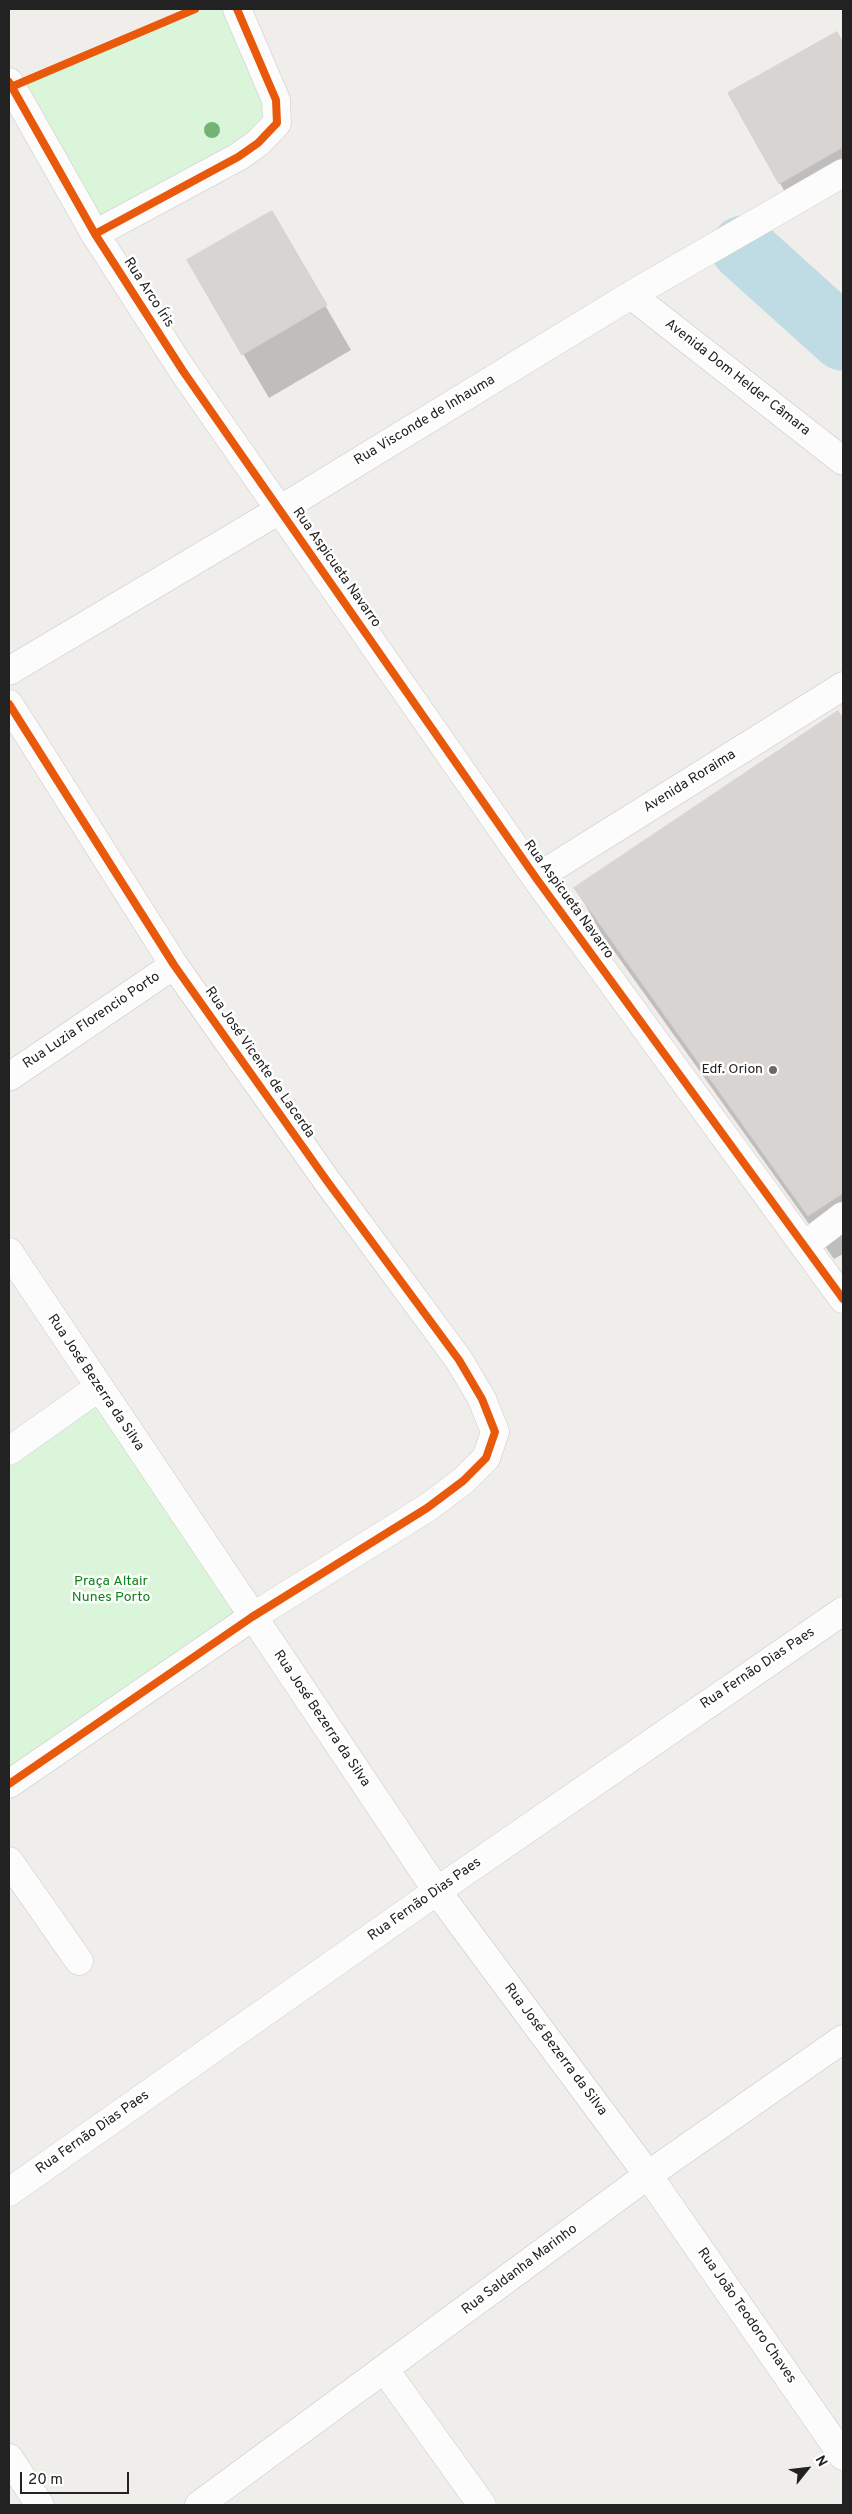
<!DOCTYPE html>
<html>
<head>
<meta charset="utf-8">
<style>
	body { margin:0 }
	#map { position:relative; width:852px; height:2514px; overflow:hidden; background:#f0eeeb; font-family:Overpass,sans-serif }
	canvas { display:block }
	.frame { position:absolute; inset:0; border:10px solid #222; pointer-events:none }
	.north { position:absolute; left:782px; top:2444px; width:50px; height:50px; -webkit-text-stroke:4px #fff; paint-order:stroke; rotate:61deg; font-size:14px; font-weight:700; line-height:20px; text-align:center; color:#222 }
	.north::after { content:''; display:block; margin:auto; width:18px; height:22px; background:#222; clip-path:polygon(50% 0,100% 100%,50% 72%,0 100%) }
	.scale { position:absolute; left:20px; top:2472px; width:109px; height:22px; box-sizing:border-box; border:2px solid #222; border-top:0; padding-left:6px; font-size:15px; line-height:18px; white-space:nowrap; color:#222; -webkit-text-stroke:4px #fff; paint-order:stroke }
</style>
</head>
<body>
<div id="map">
<canvas width="852" height="2514"></canvas>
<div class="frame"></div>
<div class="north">N</div>
<div class="scale">20 m</div>
</div>
<script>
const g = document.querySelector('canvas').getContext('2d');
g.lineJoin = 'round';
function paint(path, color) { g.fillStyle = color; g.fill(path, 'evenodd'); }
function stroke(path, color, width, dash) { g.strokeStyle = color; g.lineWidth = width; g.lineCap = dash ? 'butt' : 'round'; g.setLineDash(dash || []); g.stroke(path); }
function write(font, color, halo, rows, align = 'center') {
  g.font = font + ' Overpass,sans-serif'; g.lineWidth = 5; g.setLineDash([]); g.textBaseline = 'middle'; g.strokeStyle = halo; g.fillStyle = color; for (const [text, x, y, turn = 0] of rows) {
    g.save(); g.translate(x, y); g.rotate((+turn || 0) * Math.PI / 180); g.textAlign = isNaN(turn) ? turn : align; if (halo) g.strokeText(text, 0, 0); g.fillText(text, 0, 0); g.restore();
  }
}
paint(new Path2D(`
	M195,9h41l41,114 -182,111 -84,-147z
	M98,1388l154,229 -243,167v-331z`), '#daf5da');
paint(new Path2D(`
	M837,33l6,12v140l-47,27 -16,-29z
	M271,212l80,138 -82,48 -81,-138z
	M838,713l5,8v533l-9,5 -233,-326 -25,-45z`), '#0003');
stroke(new Path2D(`
	M743,248l100,90`), '#bfdbe3', 65);
const building = new Path2D(`
	M837,32l6,11v104l-64,37 -51,-91z
	M272,211l55,94 -85,50 -55,-95z
	M838,711l5,8v474l-35,23 -234,-328z`);
paint(building, '#d7d4d2');
stroke(building, '#d3d0cc', 1);
const minor = new Path2D(`
	M9,82l86,152 88,137 353,507 307,421
	M95,234l143,-77 20,-14 19,-20 -1,-23 -39,-91
	M631,295l212,166
	M9,671l272,-162 350,-214 212,-122
	M9,704l165,261 153,216 132,179 23,39 13,33 -9,26 -23,23 -36,27 -175,109 -243,167
	M536,878l307,-192
	M9,1077l165,-112
	M805,1245l38,-29
	M9,1252l428,639 211,284 195,281
	M9,1451l89,-63
	M9,1861l70,100
	M9,2192l428,-301 406,-280
	M385,2370l97,135
	M9,2458l31,47
	M199,2505l449,-330 195,-136`);
stroke(minor, '#c9c8c7', 29);
stroke(minor, '#fdfcfc', 28);
stroke(new Path2D(`
	M9,82l86,152 88,137 353,507 307,421
	M11,87l184,-78
	M95,234l143,-77 20,-14 19,-20 -1,-23 -39,-91
	M9,704l165,261 153,216 132,179 23,39 13,33 -9,26 -23,23 -36,27 -175,109 -243,167`), '#e8590c', 8);
g.fillStyle = '#73b476';
for (const [x, y] of [
	[212,130]
]) { g.beginPath(); g.arc(x, y, 8, 0, 2 * Math.PI); g.fill(); }
for (const [x, y, r, color] of [
	[773,1070,5,"#6a6968"]
]) { const dot = new Path2D(); dot.arc(x, y, r, 0, 2 * Math.PI); g.fillStyle = color; g.fill(dot); stroke(dot, '#fff', 2); }
write('14px', '#222', '#fff', [
	["Rua Arco Íris",148,293,57],
	["Avenida Dom Helder Câmara",737,378,38],
	["Rua Visconde de Inhauma",425,421,-31],
	["Rua Aspicueta Navarro",336,568,55],
	["Avenida Roraima",690,782,-32],
	["Rua Aspicueta Navarro",568,900,54],
	["Rua Luzia Florencio Porto",92,1021,-34],
	["Rua José Vicente de Lacerda",259,1063,55],
	["Rua José Bezerra da Silva",95,1383,56],
	["Rua Fernão Dias Paes",758,1669,-34],
	["Rua José Bezerra da Silva",321,1719,56],
	["Rua Fernão Dias Paes",425,1900,-35],
	["Rua José Bezerra da Silva",555,2050,53],
	["Rua Fernão Dias Paes",93,2133,-35],
	["Rua Saldanha Marinho",520,2270,-37],
	["Rua João Teodoro Chaves",746,2316,55]
]);
write('14px', '#222', '#fff', [
	["Edf. Orion",763,1070]
], 'right');
write('14px', '#0c8416', '#fff', [
	["Praça Altair",111,1582],
	["Nunes Porto",111,1598]
]);
</script>
</body>
</html>
